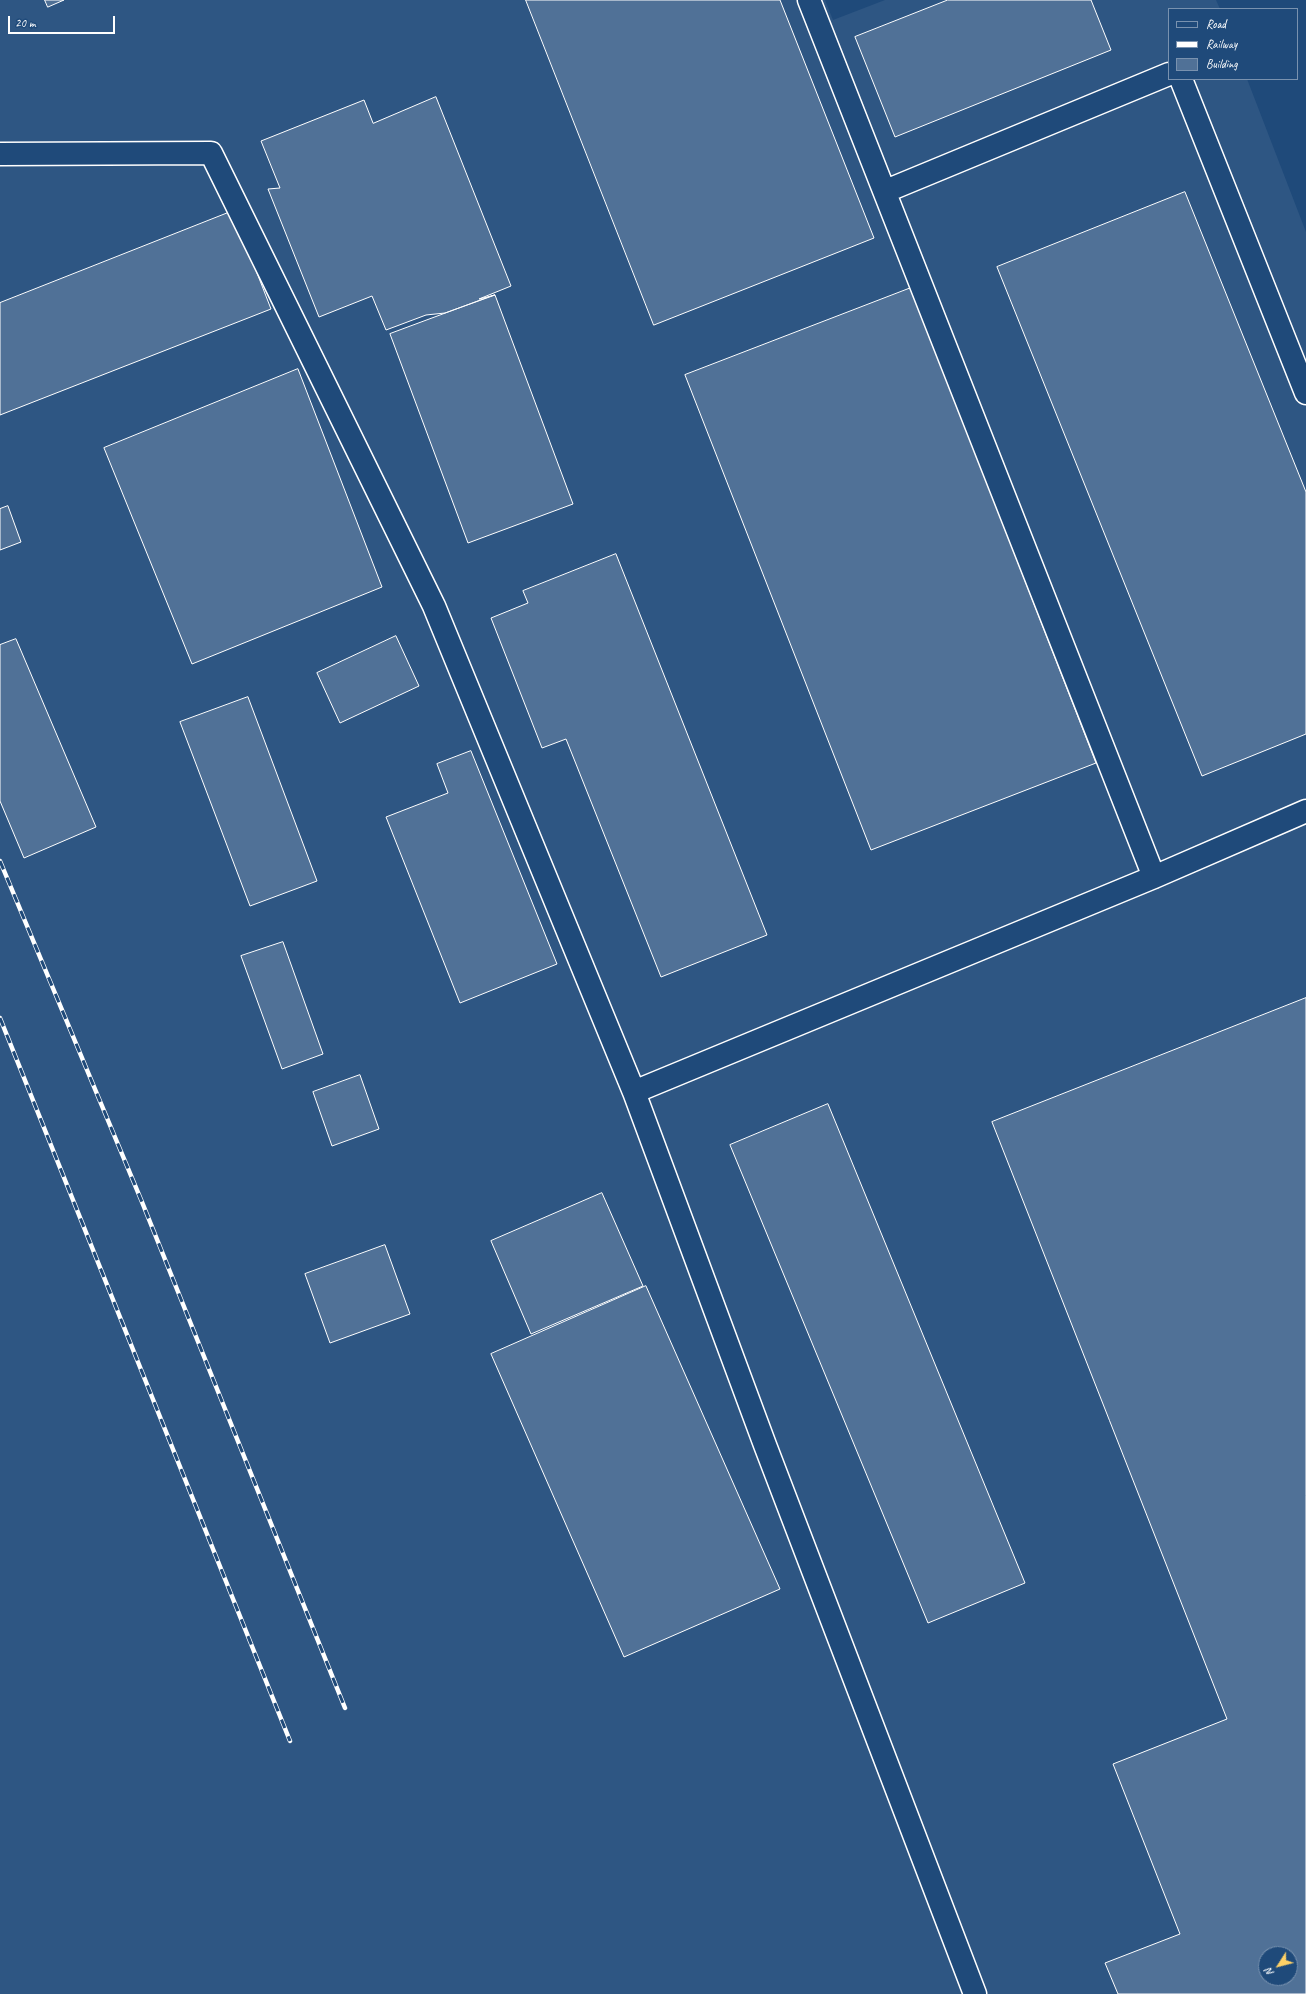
<!DOCTYPE html>
<html>
<head>
<meta charset="utf-8">
<style>
	body { margin:0 }
	#map { position:relative; width:1306px; height:1994px; overflow:hidden; background:#1f4a7a; font-family:Caveat,sans-serif }
	canvas { display:block }
	.legend { position:absolute; left:1168px; top:8px; width:130px; height:72px; box-sizing:border-box; background:#1f4a7a; border:1px solid #7992af; margin:0; padding:5px 7px; list-style:none; font-size:12px; color:#fff }
	.legend li { display:flex; align-items:center; gap:8px; height:20px }
	.legend b { width:20px; border:1px solid #7992af }
	.north { position:absolute; left:1258px; top:1946px; width:40px; height:40px; box-sizing:border-box; background:#1f4a7a; border:1px solid #7992af; border-radius:50%; rotate:234deg; font-size:11px; font-weight:700; line-height:16px; text-align:center; color:#fff }
	.north::after { content:''; display:block; margin:auto; width:14px; height:18px; background:#ffd166; clip-path:polygon(50% 0,100% 100%,50% 72%,0 100%) }
	.scale { position:absolute; left:8px; top:16px; width:107px; height:18px; box-sizing:border-box; border:2px solid #fff; border-top:0; padding-left:5px; font-size:12px; line-height:14px; white-space:nowrap; color:#fff; -webkit-text-stroke:3px #1f4a7a; paint-order:stroke }
</style>
</head>
<body>
<div id="map">
<canvas width="1306" height="1994"></canvas>
<ul class="legend">
<li><b style="height:5px;background:#1f4a7a"></b>Road</li>
<li><b style="height:5px;background:#fff"></b>Railway</li>
<li><b style="height:11px;background:#507197"></b>Building</li>
</ul>
<div class="north">N</div>
<div class="scale">20 m</div>
</div>
<script>
const g = document.querySelector('canvas').getContext('2d');
g.lineJoin = 'round';
function paint(path, color) { g.fillStyle = color; g.fill(path, 'evenodd'); }
function stroke(path, color, width, dash) { g.strokeStyle = color; g.lineWidth = width; g.lineCap = dash ? 'butt' : 'round'; g.setLineDash(dash || []); g.stroke(path); }
paint(new Path2D(`
	M0,0h825l8,20 52,-20h331l4,9h-51v70h78l59,153v1762h-1306zM1266,1954h24v24h-24z`), '#2e5683');
const building = new Path2D(`
	M45,0h19l-16,7z
	M526,0h254l94,238 -220,87z
	M948,0h143l20,50 -216,87 -40,-100z
	M436,97l75,189 -32,13 16,-4 -50,18 -19,2 -40,15 -14,-34 -53,21 -51,-128 12,-1 -19,-47 103,-41 9,23z
	M1185,192l121,300v242l-104,42 -205,-509z
	M233,211l38,98 -271,106v-112z
	M911,288l185,475 -225,87 -186,-475z
	M495,295l78,209 -105,39 -78,-209z
	M298,369l84,218 -190,77 -88,-216z
	M8,506l13,36 -21,8v-41z
	M616,554l151,381 -106,42 -95,-238 -24,9 -51,-130 37,-15 -5,-12z
	M396,636l23,50 -79,37 -23,-50z
	M16,639l80,188 -72,31 -24,-57v-156z
	M248,697l69,184 -67,25 -70,-184z
	M471,751l86,213 -97,39 -74,-186 62,-24 -11,-29z
	M283,942l40,112 -41,15 -41,-113z
	M1306,998v996h-188l-13,-31 75,-29 -67,-170 114,-45 -235,-597zM1266,1954h24v24h-24z
	M360,1075l19,54 -47,17 -19,-54z
	M828,1104l197,479 -97,40 -198,-478z
	M602,1193l41,93 -112,48 -40,-93z
	M385,1245l25,69 -80,29 -25,-69z
	M646,1286l134,303 -156,68 -133,-303z`);
paint(building, '#507197');
stroke(building, '#fff', 1);
const minor = new Path2D(`
	M809,0l345,877
	M1181,79l125,314
	M0,154l211,-1 223,453 200,486 131,353 210,549
	M886,191l283,-117
	M634,1092l520,-215 152,-66`);
stroke(minor, '#fff', 25);
stroke(minor, '#1f4a7a', 22);
const rail = new Path2D(`
	M0,861l142,341 203,506
	M0,1018l290,723`);
stroke(rail, '#fff', 4.5);
stroke(rail, '#1f4a7a', 3, [9]);
</script>
</body>
</html>
